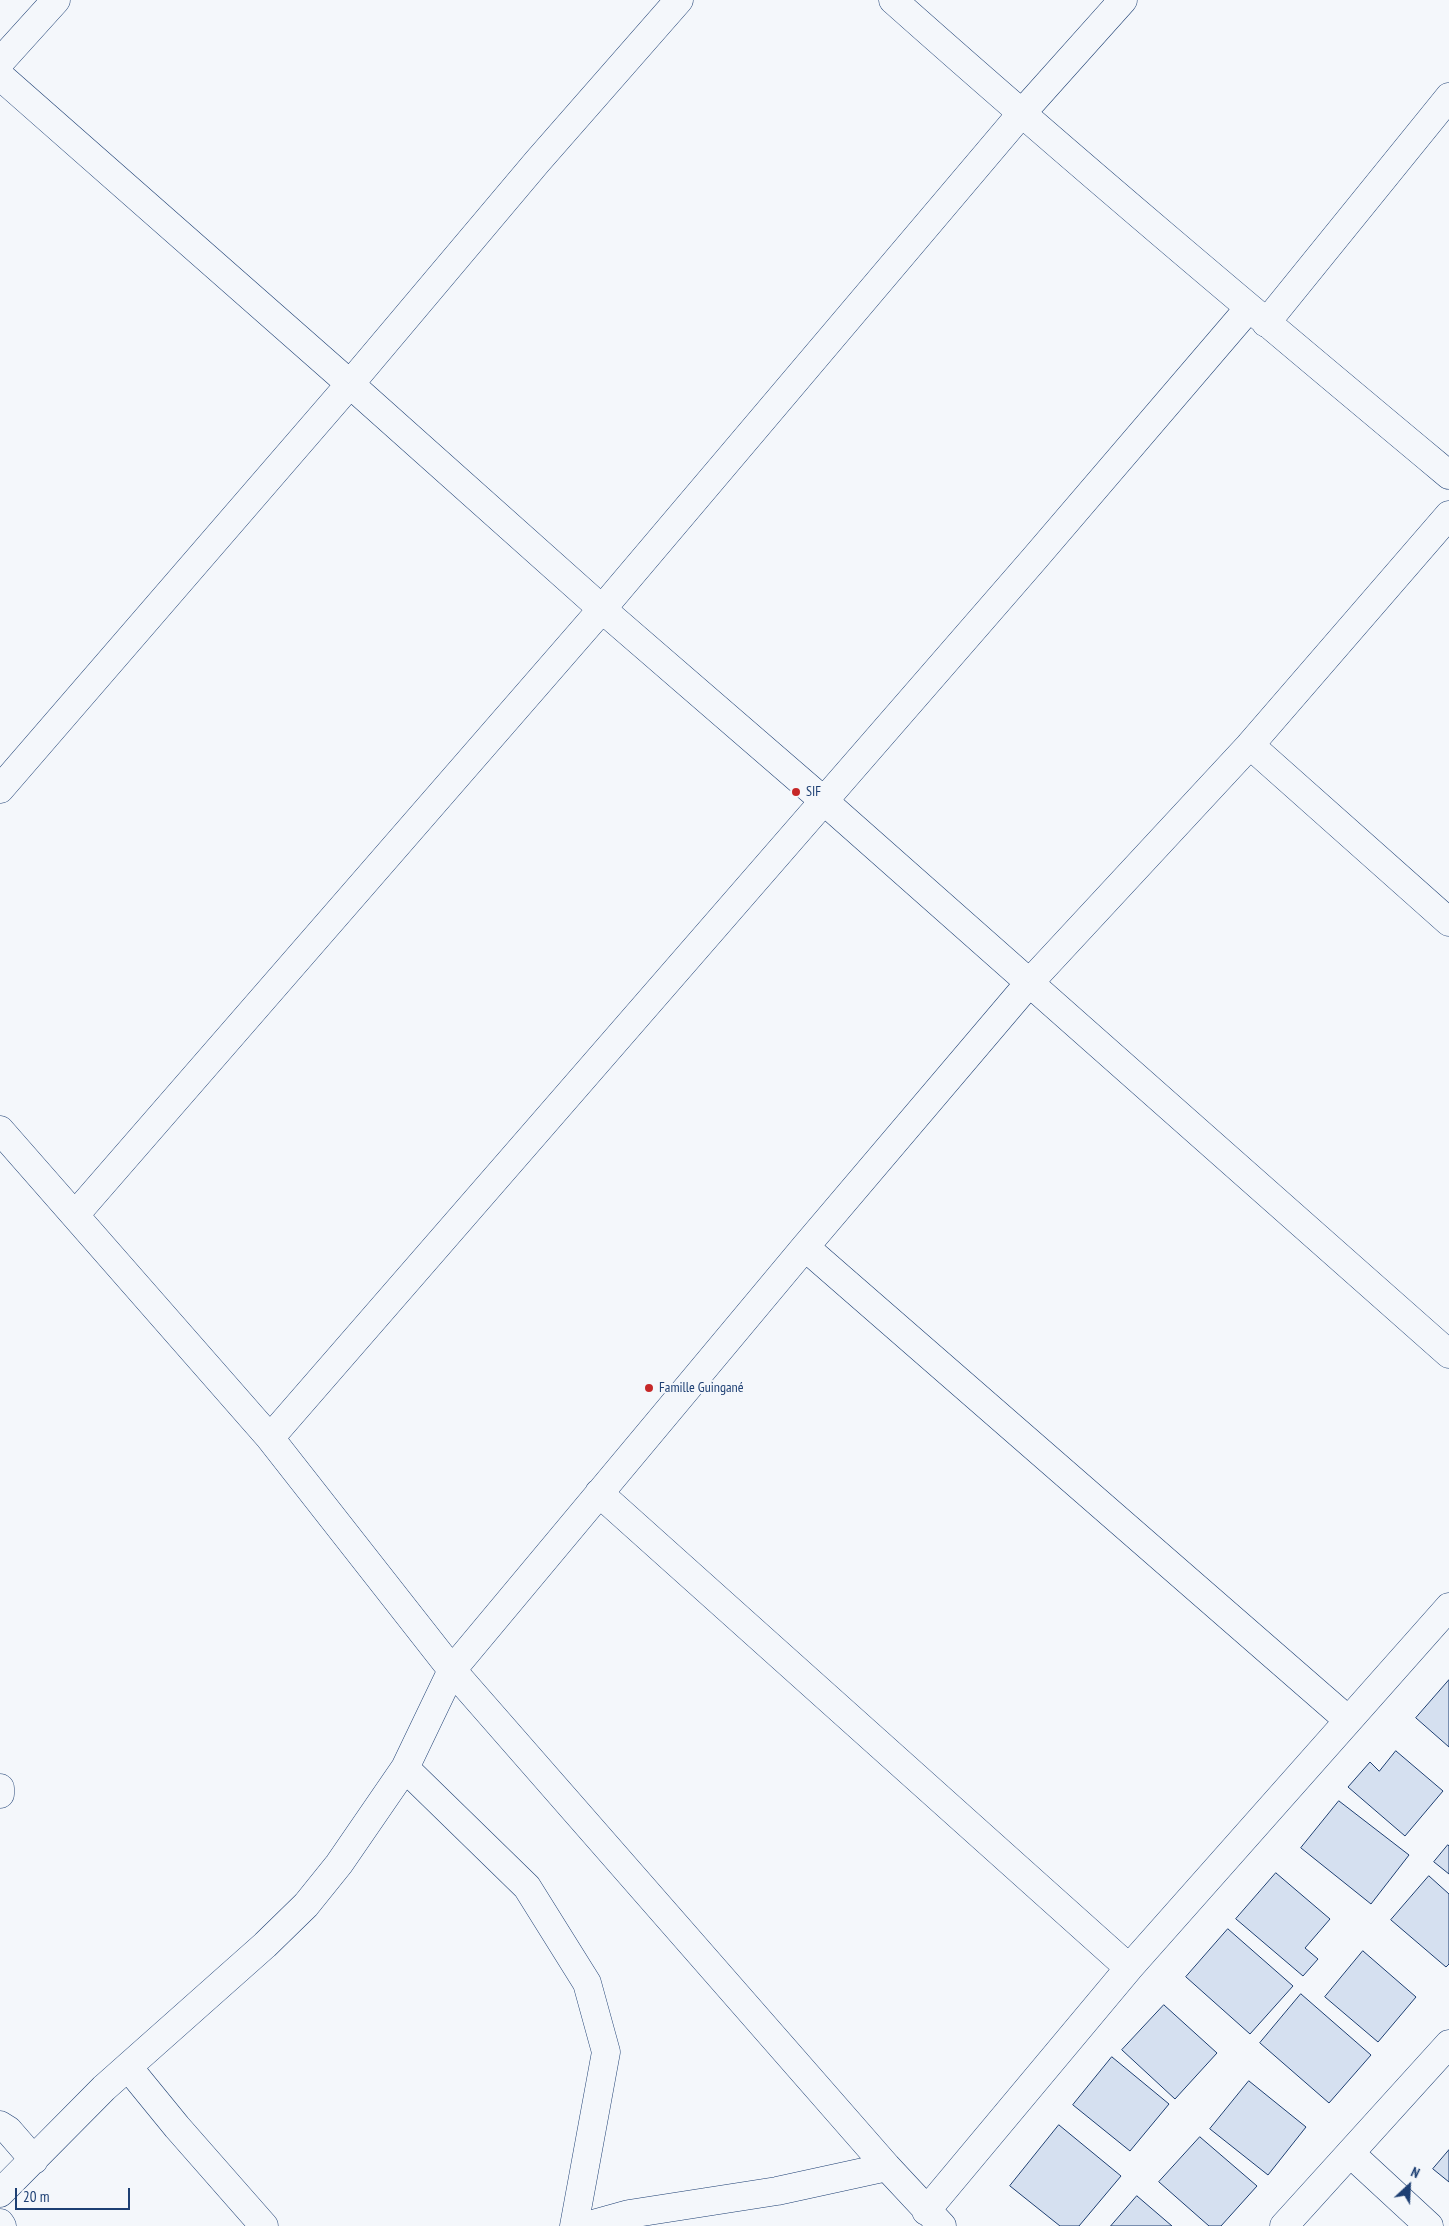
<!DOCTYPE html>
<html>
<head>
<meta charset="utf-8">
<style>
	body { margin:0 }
	#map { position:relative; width:1449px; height:2226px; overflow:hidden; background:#f4f7fb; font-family:"PT Sans Narrow",sans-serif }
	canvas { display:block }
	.north { position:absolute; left:1384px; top:2161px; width:50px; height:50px; -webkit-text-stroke:4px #f4f7fb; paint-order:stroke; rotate:25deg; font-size:14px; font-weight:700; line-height:20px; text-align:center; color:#1d3f73 }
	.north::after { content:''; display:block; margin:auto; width:18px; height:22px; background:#1d3f73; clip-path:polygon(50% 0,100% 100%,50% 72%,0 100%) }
	.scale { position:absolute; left:15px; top:2188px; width:115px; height:22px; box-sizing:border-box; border:2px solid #1d3f73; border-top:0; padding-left:6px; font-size:15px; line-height:18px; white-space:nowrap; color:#1d3f73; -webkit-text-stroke:4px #f4f7fb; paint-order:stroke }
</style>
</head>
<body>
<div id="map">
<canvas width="1449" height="2226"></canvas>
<div class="north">N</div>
<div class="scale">20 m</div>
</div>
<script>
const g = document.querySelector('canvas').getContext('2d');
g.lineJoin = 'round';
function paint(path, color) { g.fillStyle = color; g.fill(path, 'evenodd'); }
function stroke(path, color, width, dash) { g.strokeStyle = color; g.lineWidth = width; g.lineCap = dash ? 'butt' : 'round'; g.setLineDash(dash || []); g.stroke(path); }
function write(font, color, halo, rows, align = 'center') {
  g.font = font + ' "PT Sans Narrow",sans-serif'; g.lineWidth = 4; g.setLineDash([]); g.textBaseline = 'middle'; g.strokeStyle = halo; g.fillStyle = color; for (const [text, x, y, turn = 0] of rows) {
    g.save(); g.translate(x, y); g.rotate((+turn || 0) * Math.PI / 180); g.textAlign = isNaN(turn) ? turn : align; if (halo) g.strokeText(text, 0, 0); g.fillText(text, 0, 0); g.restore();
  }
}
const building = new Path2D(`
	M1449,1680v67l-33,-29z
	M1396,1751l47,40 -38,45 -57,-49 22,-25 9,9z
	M1339,1801l70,54 -38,49 -70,-56z
	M1448,1845l1,1v28l-15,-12z
	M1276,1873l54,46 -25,29 13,11 -15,17 -67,-57z
	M1429,1876l20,18v70l-3,3 -55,-47z
	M1228,1929l65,57 -43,48 -64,-57z
	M1363,1951l53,46 -38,45 -53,-45z
	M1301,1994l70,61 -42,48 -69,-60z
	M1164,2005l53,48 -42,46 -53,-49z
	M1112,2057l57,47 -39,47 -57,-46z
	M1249,2081l57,46 -38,48 -58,-46z
	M1059,2125l62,51 -42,50h-19l-50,-40z
	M1200,2137l57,49 -36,40h-12l-50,-44z
	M1449,2150v32l-16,-13z
	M1137,2196l35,30h-61z`);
paint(building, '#d5e0f0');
stroke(building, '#1d3f73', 1);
const minor = new Path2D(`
	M893,0c182,162 369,319 556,475
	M0,62l56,-62
	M0,76l350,308 252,225 222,192 625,553
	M1266,323l183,-226
	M1250,745l199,177
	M0,789l350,-405 187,-222 142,-162
	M0,1130l270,308 182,232 435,497 55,59
	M75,1215l527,-606 419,-495 102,-114
	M805,1247l543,473
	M270,1438l765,-880 214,-250
	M599,1493l530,475
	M405,1768l122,119 60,96 19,69 -32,174
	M0,1788v6
	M128,2067l49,60 87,99
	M0,2125l8,5 26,30
	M1350,2153l79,73
	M0,2193l104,-105 161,-143 41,-40 33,-41 66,-96 47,-98 353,-423 225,-265 220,-237 199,-230
	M926,2211l203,-243 320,-361
	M0,2223l2,3
	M586,2226l43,-12 148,-23 110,-24
	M1284,2226l165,-182`);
stroke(minor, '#1d3f73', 29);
stroke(minor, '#f4f7fb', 28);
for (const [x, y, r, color] of [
	[796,792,5,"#c62828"],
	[649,1388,5,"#c62828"]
]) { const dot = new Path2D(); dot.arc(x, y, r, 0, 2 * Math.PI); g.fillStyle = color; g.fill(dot); stroke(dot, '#f4f7fb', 2); }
write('14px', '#1d3f73', '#f4f7fb', [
	["SIF",806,792],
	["Famille Guingané",659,1388]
], 'left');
</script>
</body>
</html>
